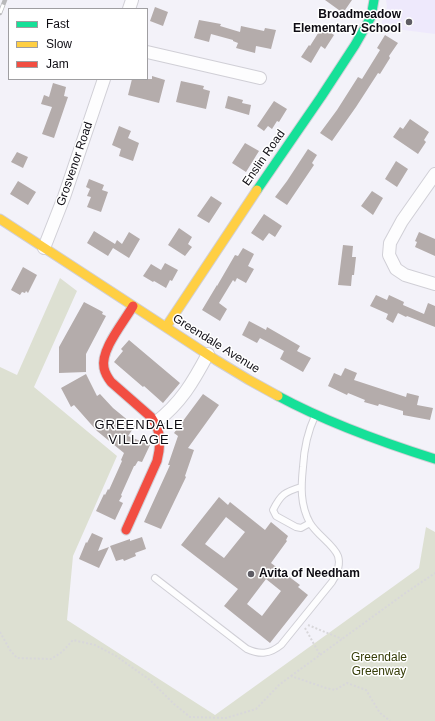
<!DOCTYPE html>
<html>
<head>
<meta charset="utf-8">
<style>
	body { margin:0 }
	#map { position:relative; width:435px; height:721px; overflow:hidden; background:#f3f2f9; font-family:Helvetica,sans-serif }
	canvas { display:block }
	.legend { position:absolute; left:8px; top:8px; width:140px; height:72px; box-sizing:border-box; background:#fff; border:1px solid #9f9ea1; margin:0; padding:5px 7px; list-style:none; font-size:12px; color:#0e0c13 }
	.legend li { display:flex; align-items:center; gap:8px; height:20px }
	.legend b { width:20px; border:1px solid #9f9ea1 }
</style>
</head>
<body>
<div id="map">
<canvas width="435" height="721"></canvas>
<ul class="legend">
<li><b style="height:5px;background:#16e098"></b>Fast</li>
<li><b style="height:5px;background:#ffcf43"></b>Slow</li>
<li><b style="height:5px;background:#f24e42"></b>Jam</li>
</ul>
</div>
<script>
const g = document.querySelector('canvas').getContext('2d');
g.lineJoin = 'round';
function paint(path, color) { g.fillStyle = color; g.fill(path, 'evenodd'); }
function stroke(path, color, width, dash) { g.strokeStyle = color; g.lineWidth = width; g.lineCap = dash ? 'butt' : 'round'; g.setLineDash(dash || []); g.stroke(path); }
function write(font, color, halo, rows, align = 'center') {
  g.font = font + ' Helvetica,sans-serif'; g.lineWidth = 3; g.setLineDash([]); g.textBaseline = 'middle'; g.strokeStyle = halo; g.fillStyle = color; for (const [text, x, y, turn = 0] of rows) {
    g.save(); g.translate(x, y); g.rotate((+turn || 0) * Math.PI / 180); g.textAlign = isNaN(turn) ? turn : align; if (halo) g.strokeText(text, 0, 0); g.fillText(text, 0, 0); g.restore();
  }
}
paint(new Path2D(`
	M386,0h49v34l-55,-7 7,-20z`), '#eee9fc');
paint(new Path2D(`
	M60,278l17,13 -43,96 83,69 -44,100 -6,64 148,95 204,-147 7,-41 9,5v189h-435v-354l17,8z`), '#dde0d2');
paint(new Path2D(`
	M325,0h27l-9,13z
	M155,7l13,5 -5,14 -13,-5z
	M199,20l22,4 -1,2 20,6 1,-6 23,5 1,-3 11,2 -5,19 -15,-3 -1,7 -19,-5 2,-5 -5,-2v-1l-22,-6 -2,8 -15,-4z
	M322,27l12,8 -9,14 -4,-3 -10,17 -10,-6 8,-12 1,1z
	M385,35l13,8 -9,13 1,2 -10,16 -2,-1 -22,34 -24,34 -12,-8 17,-23 21,-33 4,2 18,-29 -3,-2z
	M152,76l13,4 -6,23 -31,-8 4,-16h20z
	M181,81l23,5 -1,3 7,2 -4,18 -30,-7z
	M53,83l13,4 -2,9 4,1 -14,41 -12,-4 10,-27 -11,-3 3,-9 5,2z
	M228,96l15,4 -1,3 9,2 -2,10 -24,-7z
	M274,101l13,8 -8,13 -2,-1 -5,8 -4,-3 -4,5 -7,-5z
	M410,119l19,13 -5,8 2,2 -8,12 -25,-17 7,-10 3,2z
	M119,126l12,5 -3,7 11,5 -6,18 -14,-5 2,-7 -9,-4z
	M245,143l14,8 -13,21 -14,-9z
	M308,149l9,6 -5,8 2,2 -27,40 -12,-8 12,-16z
	M17,152l11,5 -5,11 -12,-6z
	M396,161l12,8 -11,18 -12,-8z
	M89,179l15,6 -2,5 6,2 -7,20 -14,-5 4,-10 -4,-1 3,-7 -4,-2z
	M18,181l18,11 -8,13 -18,-11z
	M372,191l11,7 -10,17 -12,-9z
	M211,196l11,7 -13,20 -12,-7z
	M264,214l18,12 -7,11 -6,-4 -6,8 -12,-8z
	M179,228l13,9 -4,7 4,3 -7,9 -17,-11z
	M94,231l21,13 2,-4 5,4 7,-12 11,7 -11,19 -16,-10 -5,8 -21,-13z
	M419,232l16,7v17l-20,-9 2,-5 -2,-1z
	M343,245l10,1 -1,11h4l-2,18h-2l-1,11 -13,-1z
	M243,248l11,6 -6,12 6,3 -8,14 -9,-5 -2,4 -2,-2 -14,23 8,6 -7,12 -18,-11 15,-25v1l18,-31 3,1z
	M165,263l13,7 -6,11 -2,-1 -4,8 -12,-7 -1,1 -10,-6 8,-12 10,6z
	M23,267l14,8 -9,18 -2,-2 -1,2 -3,-1 -2,3 -9,-5z
	M376,295l11,5 2,-5 15,7 -1,3 21,9 4,-11 7,3v21l-28,-11 -1,1 -8,-4 -5,10 -7,-4 2,-5 -18,-8z
	M84,302l19,10 -1,2 4,2 -20,38v18l-27,1v-26z
	M249,321l17,9 1,-3 33,19 -3,5 14,7 -8,14 -23,-13 4,-8 -24,-13 -3,5 -15,-8z
	M129,340l51,43 -17,20 -19,-17 -1,1 -29,-25 9,-11 -2,-2z
	M345,368l12,5 -3,7 52,17 1,-4 12,3 -2,9 16,3 -3,12 -27,-5v-4l-24,-7 -1,2 -14,-4 1,-2 -17,-7 -1,2 -19,-9 6,-13 7,3z
	M86,374l11,22 3,-2 13,14 22,18 -7,10 22,9 -8,17 -4,-1 -3,5h-1l-13,29 1,1 -3,5 4,2 -8,17 -19,-9 8,-17 1,1 3,-6 1,1 13,-29 -1,-1 3,-7 -27,-22 -23,-26 -3,2 -10,-19z
	M203,394l16,11 -31,43 6,2 -9,26 1,1 -25,52 -17,-7 26,-57h-2l10,-29 -4,-3z
	M219,497l9,8 2,-3 35,28 6,-8 17,14 -2,4 1,1 -16,22 29,22 -2,2 10,8 -38,48 -46,-37 14,-17 -57,-44zM226,517l19,15 -21,26 -19,-14zM266,579l15,12 -19,25 -15,-12z
	M92,533l11,5 -5,13 11,-4 -10,21 -20,-9 7,-17 1,1z
	M142,537l4,12 -11,4 1,3 -12,5 -1,-2 -7,2 -6,-15 20,-7v2z`), '#b4acab');
const lane = new Path2D(`
	M301,487c-16,5 -20,7 -28,23l3,6 20,11 5,1 9,-5
	M155,578l92,71c13,6 23,5 34,-4l51,-63c5,-8 9,-17 6,-26 -4,-11 -21,-21 -28,-33 -10,-18 -9,-37 -7,-56 1,-18 4,-34 12,-51`);
const street = new Path2D(`
	M129,9l3,-9
	M147,52l113,26
	M435,174l-33,47 -12,22 -1,12 7,14 9,6 30,9
	M44,248l20,-51 40,-118
	M155,423c26,-20 38,-41 53,-69`);
const fast = new Path2D(`
	M257,190l64,-93 34,-52 16,-28 3,-17
	M278,396c50,27 103,46 157,63`);
const slow = new Path2D(`
	M0,219l216,141 33,20 29,16
	M166,327l91,-137`);
const jam = new Path2D(`
	M126,530l31,-69 2,-10 1,-13 -3,-11 -6,-10 -40,-35c-3,-4 -6,-9 -7,-14 -4,-18 20,-46 29,-62`);
stroke(lane, '#d0cfd6', 8);
stroke(street, '#d0cfd6', 14);
stroke(fast, '#d0cfd6', 11);
stroke(slow, '#d0cfd6', 11);
stroke(jam, '#d0cfd6', 11);
stroke(new Path2D(`
	M308,625l34,14
	M305,628l15,27
	M0,632l10,18 7,8 34,1 11,-7 11,-12 22,5 21,11 34,24 24,24 16,13 36,1 30,-9 23,-24 12,-9 35,12 9,2 12,-7 19,7 14,23 10,8
	M291,676l113,-82 31,-21`), '#d8d7da', 2, [2, 2]);
stroke(lane, '#fdfdfe', 6);
stroke(street, '#fdfdfe', 12);
stroke(fast, '#16e098', 9);
stroke(slow, '#ffcf43', 9);
stroke(jam, '#f24e42', 9);
const rail = new Path2D(`
	M0,13l5,-13`);
stroke(rail, '#b9b9bb', 4.5);
stroke(rail, '#fff', 3, [9]);
for (const [x, y, r, color] of [
	[409,22,4,"#5e5c64"],
	[251,574,4,"#5e5c64"]
]) { const dot = new Path2D(); dot.arc(x, y, r, 0, 2 * Math.PI); g.fillStyle = color; g.fill(dot); stroke(dot, '#fff', 1.5); }
write('bold 12px', '#0e0c13', '#fff', [
	["Broadmeadow",401,15],
	["Elementary School",401,29],
	["Avita of Needham",259,574,"left"]
], 'right');
write('12px', '#0e0c13', '#fff', [
	["Enslin Road",264,158,-55],
	["Grosvenor Road",75,164,-71],
	["Greendale Avenue",216,344,32]
]);
write('12px', '#353c07', '#fff', [
	["Greendale",379,658],
	["Greenway",379,672]
]);
g.letterSpacing = '1px';
write('13px', '#0e0c13', '#fff', [
	["GREENDALE",139,425],
	["VILLAGE",139,440]
]);
g.letterSpacing = '0px';
</script>
</body>
</html>
